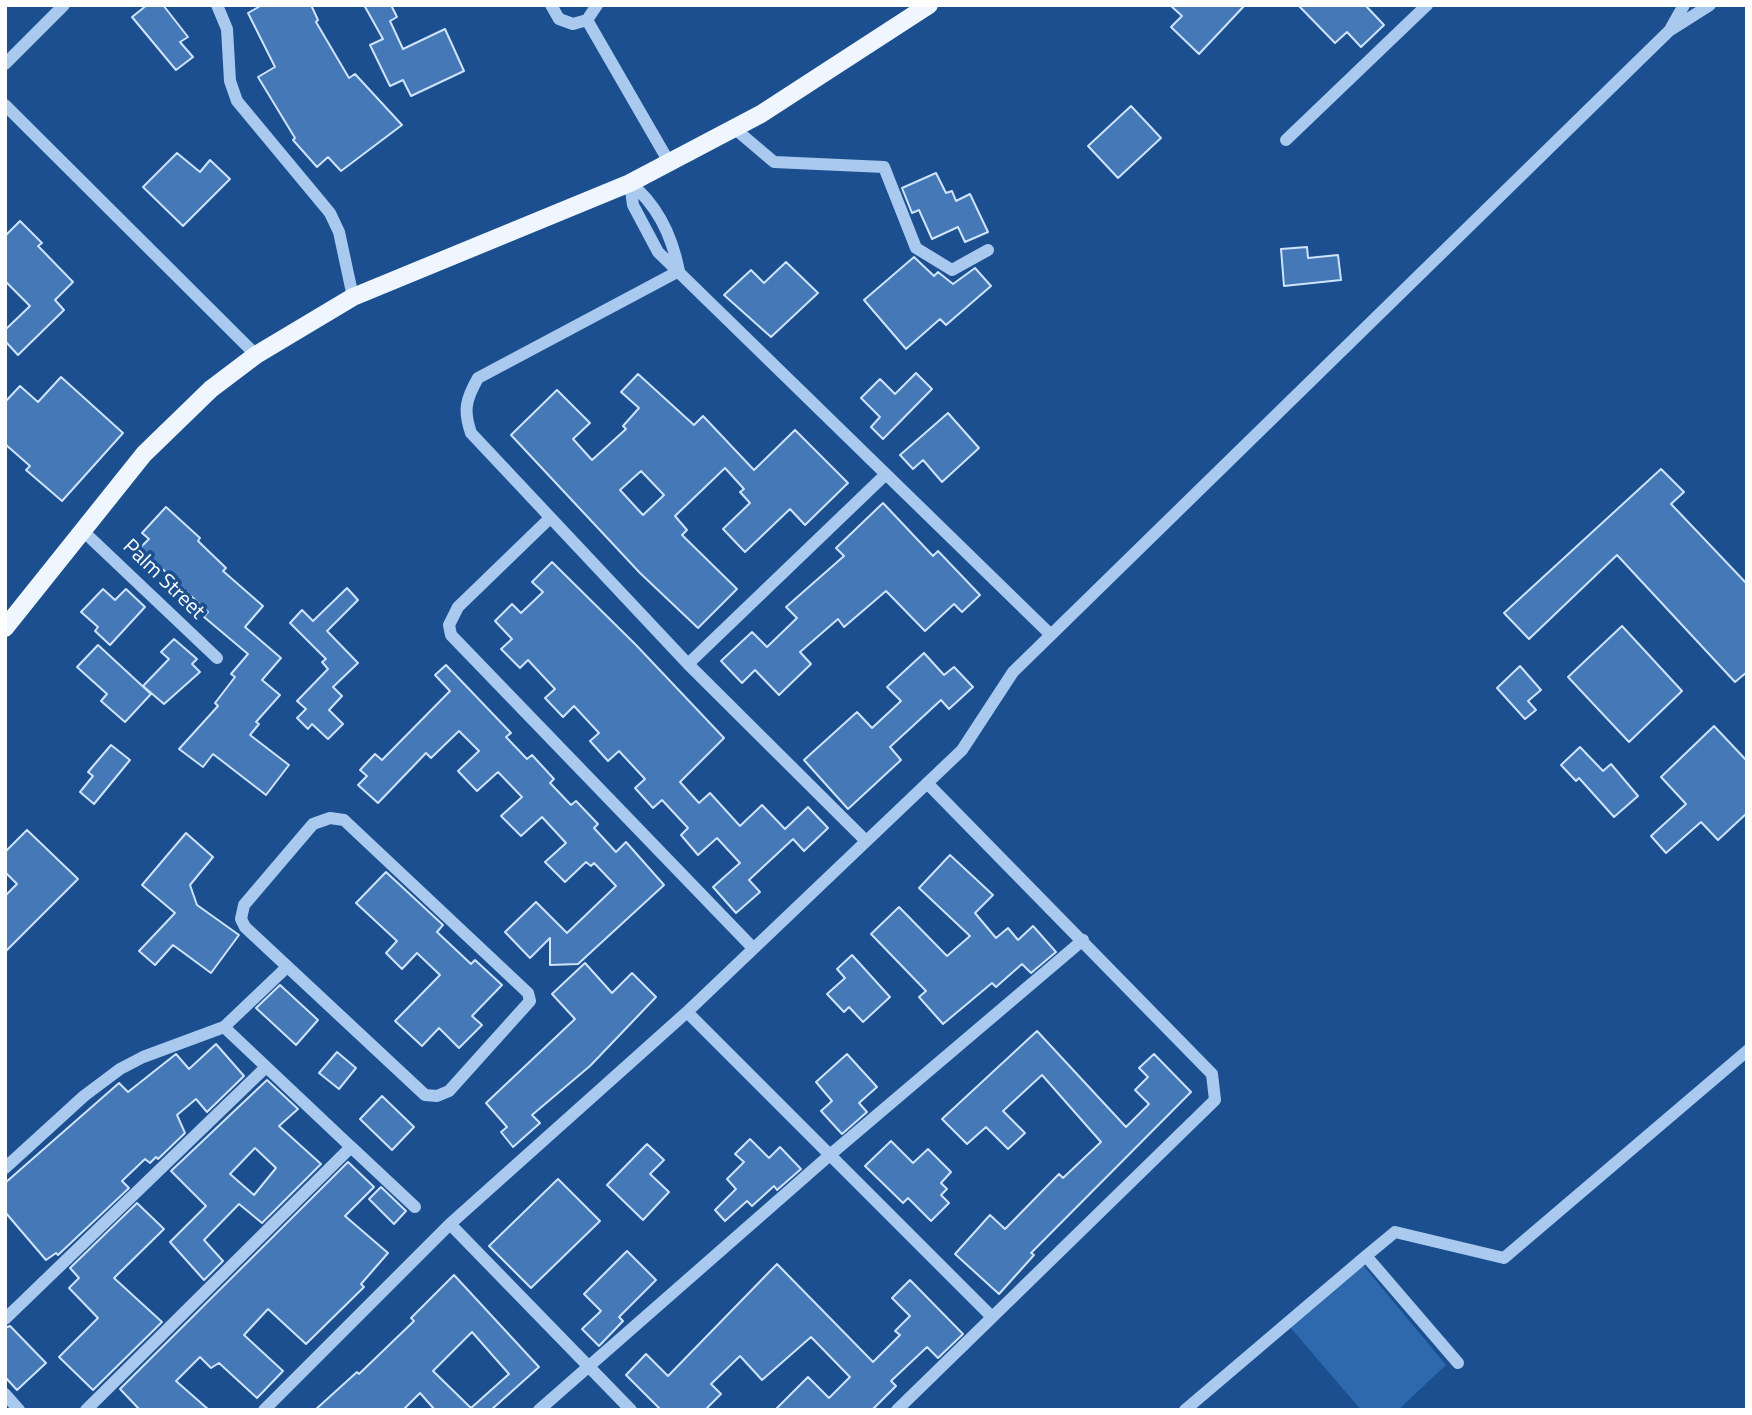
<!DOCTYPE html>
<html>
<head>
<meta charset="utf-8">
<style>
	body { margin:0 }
	#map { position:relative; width:1752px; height:1415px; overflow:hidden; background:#1b4f8f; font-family:"Titillium Web",sans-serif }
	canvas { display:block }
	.frame { position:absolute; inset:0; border:7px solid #fff; pointer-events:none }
</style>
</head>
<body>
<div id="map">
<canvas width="1752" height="1415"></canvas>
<div class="frame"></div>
</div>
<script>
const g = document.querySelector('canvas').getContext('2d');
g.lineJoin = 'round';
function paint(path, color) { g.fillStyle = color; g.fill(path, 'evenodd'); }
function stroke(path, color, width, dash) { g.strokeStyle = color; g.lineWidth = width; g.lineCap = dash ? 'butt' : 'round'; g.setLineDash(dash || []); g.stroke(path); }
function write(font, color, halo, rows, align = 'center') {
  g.font = font + ' "Titillium Web",sans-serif'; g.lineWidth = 7; g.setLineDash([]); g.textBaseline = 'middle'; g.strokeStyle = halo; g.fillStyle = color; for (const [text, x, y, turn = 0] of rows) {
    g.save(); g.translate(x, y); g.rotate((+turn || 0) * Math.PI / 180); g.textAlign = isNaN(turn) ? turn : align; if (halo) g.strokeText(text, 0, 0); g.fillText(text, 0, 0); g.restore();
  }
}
paint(new Path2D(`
	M1358,1259l88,106 -48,45h-37l-77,-90z`), '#2e69ad');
const building = new Path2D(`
	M147,5h16l25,32 -8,5 13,15 -17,13 -44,-53z
	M262,5h49l7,15 -2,2 33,56 6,-4 47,51 -61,46 -13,-14 -11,10 -24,-27 2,-2 -37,-61 17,-10 -27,-54z
	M364,5h27l6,12 -7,4 13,28 42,-20 19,42 -53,25 -8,-16 -13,6 -20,-41 13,-6z
	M1170,5h75l-46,49 -28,-27 11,-11z
	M1298,5h67l19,20 -23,22 -14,-15 -12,11z
	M1131,106l30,32 -43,40 -30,-32z
	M177,153l23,19 10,-12 20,19 -47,47 -40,-39z
	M936,173l10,20 6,-2 4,10 14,-7 18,38 -23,10 -7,-15 -26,12 -13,-29 -7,3 -10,-25z
	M20,221l22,22 -4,3 35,36 -18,18 9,10 -46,45 -13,-14v-11l25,-24 -25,-25v-45z
	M1307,247l1,11 30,-3 3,25 -57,6 -3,-37z
	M914,257l20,19 4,-4 15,12 22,-16 16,18 -45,39 -6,-6 -34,30 -42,-49z
	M786,262l32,31 -47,44 -47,-42 27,-25 13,13z
	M916,373l16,16 -49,50 -12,-12 9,-10 -19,-19 19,-19 15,15z
	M638,374l56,51 9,-9 51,54 41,-40 53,53 -43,42 -15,-16 -45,43 -22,-23 27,-26 -10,-11 4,-3 -19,-21 -50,48 12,14 -5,5 55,54 -39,39 -58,-55 -129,-138 46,-45 33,33 -17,16 19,21 34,-31 -3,-3 16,-18 -18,-16zM641,471l23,24 -21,20 -23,-25z
	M61,377l62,56 -61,68 -36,-31 4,-4 -25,-22v-42l15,-16 18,16z
	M948,413l31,35 -37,34 -19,-22 -10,9 -13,-14z
	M1661,469l23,23 -13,12 76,80v88l-12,10 -118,-127 -88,84 -25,-26z
	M883,503l50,53 5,-5 42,44 -18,17 -8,-8 -29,27 -39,-40 -42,36 -6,-8 -38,33 11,12 -32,31 -24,-25 -13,13 -21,-22 31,-29 15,15 30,-29 -11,-11 58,-51 -8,-8z
	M166,507l34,31 -2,3 28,27 -3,3 40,35 -18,21 36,31 -19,22 18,15 -24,27 3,2 -9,11 39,30 -23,30 -53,-41 -10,13 -24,-18 39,-43 -3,-3 20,-26 -4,-3 17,-20 -44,-37 4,-5 -68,-64 9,-9 -7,-6z
	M552,562l84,83 88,93 -44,44 19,21 11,-10 30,33 22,-21 23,24 23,-22 20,21 -24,23 -11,-12 -44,41 11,12 -24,21 -23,-26 27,-24 -23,-25 -19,17 -17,-20 7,-7 -26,-28 -9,8 -18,-20 10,-9 -26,-28 -11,10 -18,-20 9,-8 -25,-27 -11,11 -18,-19 10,-9 -27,-29 -8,8 -19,-19 11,-10 -17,-18 17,-17 9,9 22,-21 -11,-10z
	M347,588l11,12 -31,31 31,32 -25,24 9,9 -13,14 14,14 -15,15 -16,-15 -4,5 -11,-11 9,-9 -9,-8 31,-32 -6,-7 4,-3 -36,-36 12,-13 11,11z
	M103,589l12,11 11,-11 19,18 -35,38 -15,-14 3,-4 -17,-15z
	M1622,626l60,65 -53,51 -61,-65z
	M174,639l23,20 -5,5 8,8 -36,32 -21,-18 26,-27 -8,-7z
	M98,645l53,49 -26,28 -24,-21 6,-7 -30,-27z
	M924,653l20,22 10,-8 19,20 -24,22 -8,-9 -51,47 11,13 -53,49 -44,-49 53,-48 15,16 29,-27 -14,-14z
	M446,665l65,68 -5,4 21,22 5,-4 22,24 -4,4 21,22 5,-4 22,23 -4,4 22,24 10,-10 38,43 -86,79 -28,1v-27l-20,20 -25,-26 31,-30 31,31 49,-47 -22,-23 -3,3 -5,-4 -21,20 -20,-20 21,-19 -24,-26 -21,19 -20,-20 21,-19 -24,-25 -21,19 -19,-20 21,-20 -20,-20 -28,27 -5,-5 -48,50 -20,-18 9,-9 -7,-6 15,-16 7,6 68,-69 -15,-16z
	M1520,666l21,24 -13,11 8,9 -11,9 -28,-31z
	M1714,726l33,35v52l-29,27 -17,-18 -35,31 -15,-17 35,-32 -25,-27z
	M111,745l19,15 -36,44 -14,-12 13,-16 -5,-4z
	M1580,747l23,24 8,-7 27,32 -24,21 -35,-39 -3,3 -15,-16z
	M27,830l51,49 -73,73v-56l12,-12 -12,-12v-20z
	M186,833l27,24 -23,28 7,20 42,30 -28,38 -38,-28 -18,20 -16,-14 36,-38 -33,-28z
	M950,855l43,40 -18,18 21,25 12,-10 10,12 15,-14 23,26 -25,21 -9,-9 -26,23 -4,-4 -49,41 -24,-27 7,-6 -55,-57 28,-27 48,49 23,-20 -51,-48z
	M386,872l57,53 -6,7 34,32 4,-4 27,25 -30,31 10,9 -23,23 -20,-20 -17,18 -27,-25 45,-46 -23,-22 -15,16 -16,-16 11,-12 -41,-38z
	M852,955l38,42 -27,25 -14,-15 -5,5 -17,-18 18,-16 -8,-9z
	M585,963l27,30 20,-20 24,24 -66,69 -58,49 8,8 -27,24 -12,-15 6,-5 -21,-24 89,-84 -23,-25z
	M280,985l38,35 -22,25 -40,-37z
	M1037,1031l89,96 23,-23 -14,-14 13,-13 -9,-9 15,-14 37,38 -160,161 3,2 -35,39 -44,-40 35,-39 15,14 54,-55 4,4 38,-36 -59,-67 -39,36 22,22 -17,16 -22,-22 -19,17 -25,-25z
	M216,1044l28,32 -37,36 -11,-13 -19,16 8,18 -27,26 -2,-2 -6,6 -5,-4 -23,22 7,7 -71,67 -2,-2 -10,7 -41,-48v-29l114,-100 9,9 48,-38 13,15z
	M337,1052l19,16 -17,21 -20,-16z
	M847,1054l30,33 -18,16 8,9 -25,22 -21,-23 11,-10 -16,-19z
	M267,1080l31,29 -19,17 42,38 -59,59 -23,-19 -35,36 19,21 -19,19 -34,-38 36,-36 -35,-35zM255,1148l21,20 -22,27 -24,-21z
	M382,1096l32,31 -22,23 -32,-31z
	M750,1139l19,19 11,-11 21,22 -24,21 -3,-4 -22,20 -5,-5 -22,20 -10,-11 21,-21 -9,-10 17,-17 -9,-8z
	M891,1141l22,22 15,-14 23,23 -10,11 6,6 -6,6 8,8 -18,18 -23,-23 -5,5 -38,-37z
	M647,1144l17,16 -14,14 19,18 -26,28 -36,-35z
	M348,1162l26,25 -29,29 43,37 -27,31 3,3 -58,57 -38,-35 -24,26 39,36 -26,27 -38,-35 -8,5 -11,-11 -24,24 33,29h-69l-20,-21z
	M558,1179l42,42 -69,67 -42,-42z
	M381,1187l25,24 -12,13 -25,-25z
	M137,1203l27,26 -50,49 48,44 -69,68 -34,-33 39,-39 -29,-30 10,-10 -9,-10z
	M627,1251l29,29 -37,37 4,4 -24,25 -17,-17 19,-18 -17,-17z
	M777,1264l96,98 27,-27 -5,-4 15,-15 -18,-18 18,-18 53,54 -25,24 -11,-11 -36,34 5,5 -24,24h-97l33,-33 21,21 21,-21 -39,-40 -49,43 -22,-24 -29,28 10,10 -16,16h-44l-35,-35 20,-21 22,22z
	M454,1275l85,92 -48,43h-56l-15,-17 -17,17h-88l42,-38 2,2 55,-53 -3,-3zM472,1332l37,42 -38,34 -38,-37z
	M10,1326l36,37 -29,27 -12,-13v-49z`);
paint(building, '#4478b7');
stroke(building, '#cfe3fa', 2);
stroke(new Path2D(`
	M217,5l10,24 3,52 7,20 93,112 9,19 14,65
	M551,5l8,14 14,5 14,-4 10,-15
	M587,20l82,142
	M1671,28l13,-23
	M5,64l59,-59
	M5,105l251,250
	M734,128l40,34 110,5 32,81 36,22 36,-20
	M1286,140l141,-135
	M630,183l3,22 25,47 393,383
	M630,183c28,22 42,53 49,88
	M679,271l-201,107c-12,21 -15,32 -7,55l217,231 178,177
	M550,518l-92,89 -9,18 2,10 302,313
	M82,530l135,128
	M688,664l197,-189
	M330,818l14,2 184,173 2,8 -81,90 -12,5 -12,-1 -180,-168 -4,-8 3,-14 69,-81z
	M687,1012l305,305
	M351,1147l64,60
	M5,1168l79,-72 36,-27 23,-12 81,-30 63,-60
	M450,1224l181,186
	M1366,1256l29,-24 109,26 243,-207
	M5,1319l261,-252
	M5,1394l14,16
	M86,1410l265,-263 -127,-120
	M264,1410l186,-186 237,-212 275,-262 51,-78 656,-641 41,-26
	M539,1410l292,-256 252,-214
	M897,1410l318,-310 -3,-26 -285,-291
	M1185,1410l181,-154 92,107`), '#a9c9ee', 12);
stroke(new Path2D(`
	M5,628l139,-174 67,-65 45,-34 97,-58 277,-114 131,-69 168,-109`), '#f0f6ff', 18);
write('21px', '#fff', '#1b4f8f', [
	["Palm Street",163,580,44]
]);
</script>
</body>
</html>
